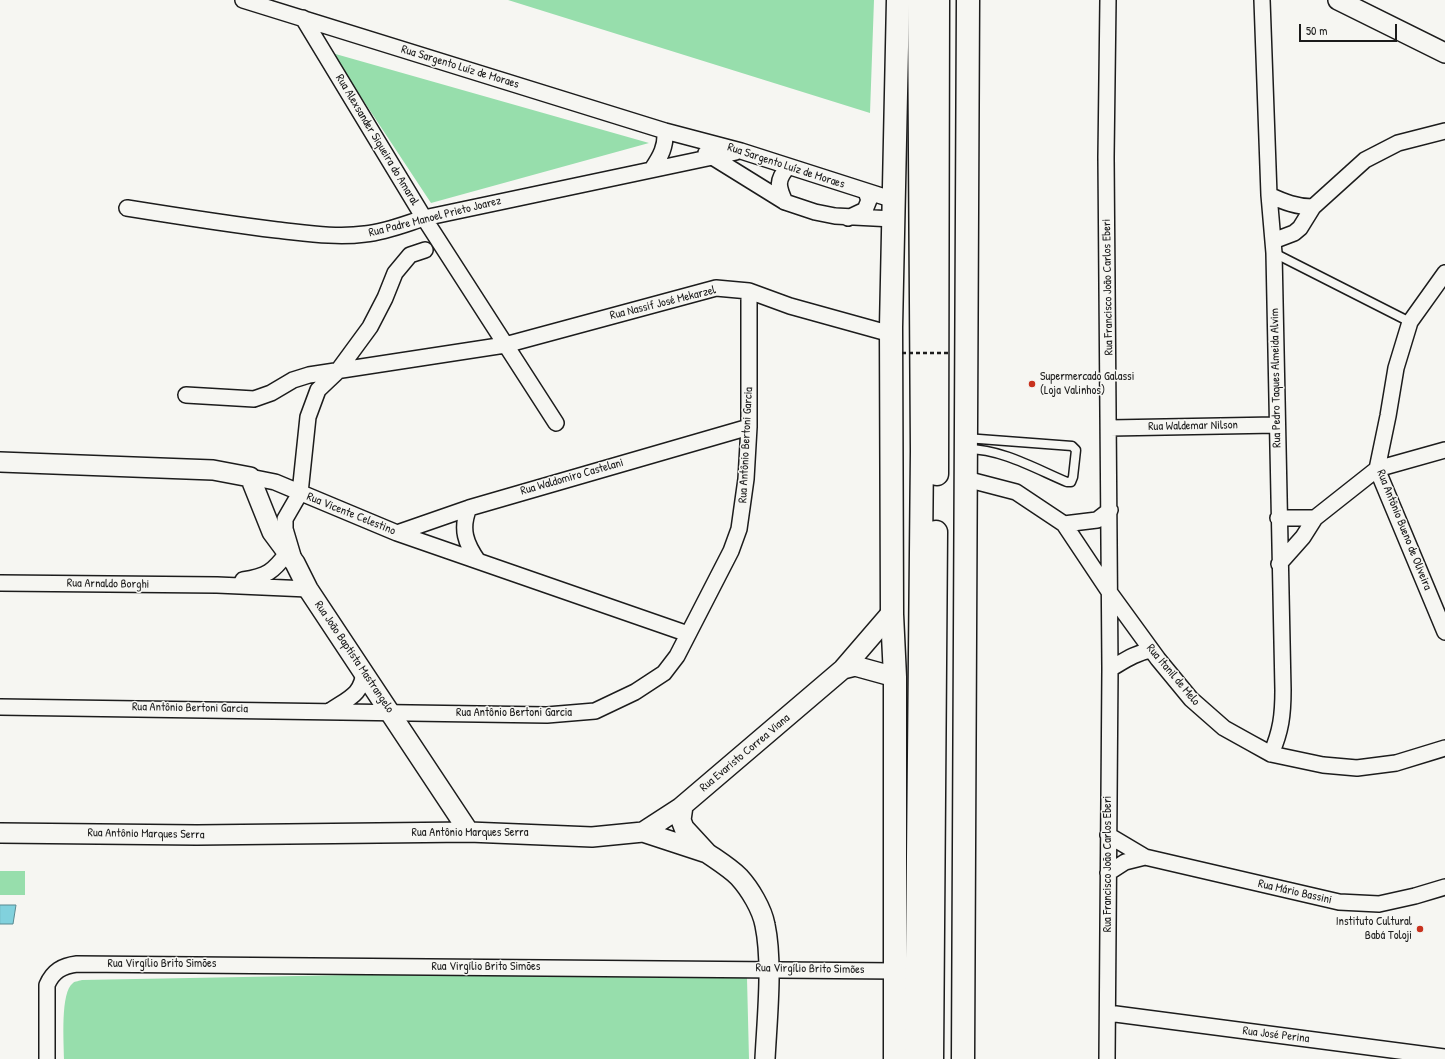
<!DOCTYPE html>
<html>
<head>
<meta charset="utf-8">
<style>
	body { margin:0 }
	#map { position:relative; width:1445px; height:1059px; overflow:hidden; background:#f6f6f2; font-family:"Patrick Hand",sans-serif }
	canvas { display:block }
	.scale { position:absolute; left:1299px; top:24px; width:98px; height:18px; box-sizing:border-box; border:2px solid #1c1c1c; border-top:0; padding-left:5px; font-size:12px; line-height:14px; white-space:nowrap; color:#1c1c1c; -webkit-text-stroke:3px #f6f6f2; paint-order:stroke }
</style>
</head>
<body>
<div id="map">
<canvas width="1445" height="1059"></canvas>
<div class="scale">50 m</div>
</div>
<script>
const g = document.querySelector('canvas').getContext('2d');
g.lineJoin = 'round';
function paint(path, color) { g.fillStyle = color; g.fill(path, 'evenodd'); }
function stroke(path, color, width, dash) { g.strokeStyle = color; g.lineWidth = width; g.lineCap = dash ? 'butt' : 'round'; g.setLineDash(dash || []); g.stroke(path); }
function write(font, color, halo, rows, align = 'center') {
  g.font = font + ' "Patrick Hand",sans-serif'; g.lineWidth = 3; g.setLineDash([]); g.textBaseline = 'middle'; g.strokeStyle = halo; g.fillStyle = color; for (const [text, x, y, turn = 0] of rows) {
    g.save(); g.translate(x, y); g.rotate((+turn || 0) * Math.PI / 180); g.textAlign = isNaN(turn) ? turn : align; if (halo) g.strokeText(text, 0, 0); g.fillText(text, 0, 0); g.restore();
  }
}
paint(new Path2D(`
	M508,0h366l-4,113z
	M332,53l317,90 -218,60z
	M0,871h25v24h-25z
	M404,974l343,4 2,81h-685c0,-16 -4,-67 9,-76 2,-2 7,-2 9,-3z`), '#97deac');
const water = new Path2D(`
	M0,905h16l-3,19h-13z`);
paint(water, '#81d1dd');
stroke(water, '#598990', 1);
const service = new Path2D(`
	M1274,253l136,69
	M966,438l106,8 4,4 -3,27 -2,5h-4c-31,-13 -65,-33 -100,-33`);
const minor = new Path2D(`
	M243,0l422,131 76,20 153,49
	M1262,0l7,195 5,58 9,437c0,25 -2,41 -12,64
	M303,18l121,200 132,205
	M706,153l79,49 30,10 20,4 58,3
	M652,169c9,-13 14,-23 13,-38
	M1269,195c15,7 28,12 44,12
	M785,202c-7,-15 -9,-22 3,-35
	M127,208c50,8 100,16 150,22 29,3 59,8 88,4 21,-2 40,-10 59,-16l312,-66
	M848,218l17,-8 4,-10 -3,-8
	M1273,241l21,-8 6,-5 13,-21 52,-47 33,-17 47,-12
	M1445,273l-35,49 -14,46 -8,48 -11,53 68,163
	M186,395l68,4 17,-6 22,-13 16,-5 196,-30 211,-57 33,3 41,15 101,28
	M1110,428l166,-3
	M250,477l25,5 122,51 291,101
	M966,479l50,13 48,32 46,69 48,66 33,40 33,29 27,15 20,11 52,11 34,3 39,-5 49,-15
	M469,508c-9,21 -3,36 9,53
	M1278,518h37
	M1064,524l33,-4 13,-10
	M397,533l72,-25 280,-81
	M293,556l-8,-27v-10l15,-26 8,-76 10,-27 19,-18 33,-45 15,-29 10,-25 15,-18 15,-5
	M1279,564l24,-27 12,-19 62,-49 68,-19
	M243,580c24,-4 30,-8 44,-27
	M0,583l217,2 91,4
	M1110,669c14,-8 25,-16 41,-19
	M0,707l547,8 48,-4 40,-19 29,-19 13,-17 54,-105 8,-22 7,-50 3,-52v-136
	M330,711c19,-13 32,-16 34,-40
	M1108,835l37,22 194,45 40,2 36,-8 30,-9
	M1108,873l17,-11 20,-5
	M1108,1013l337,44
	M47,1059v-74c6,-14 15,-19 30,-21l819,7
	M1107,1059l3,-390 -4,-512 2,-157`);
const tertiary = new Path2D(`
	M1338,0l107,53
	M0,462l213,8 37,7 22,55 23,31 13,26 161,243
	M843,669l12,-3 40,11
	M683,806l-2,14 3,8 23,25
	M643,832l37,-24 163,-139 50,-58
	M0,833l197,2 272,-3 123,5 51,-5 64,21c10,7 23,15 32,24 11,12 23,32 26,48 8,38 2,94 0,134`);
const secondary = new Path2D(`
	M895,1059v-382l-3,-63 -1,-287 7,-327
	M963,1059l5,-1059`);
const primary = new Path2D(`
	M937,474l1,-474
	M916,1059l6,-608 -3,-451
	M932,1059l4,-527`);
stroke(service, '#1c1c1c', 11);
stroke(minor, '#1c1c1c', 18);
stroke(tertiary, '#1c1c1c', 22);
stroke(secondary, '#1c1c1c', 25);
stroke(primary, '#1c1c1c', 25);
stroke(service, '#f6f6f2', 8);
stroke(minor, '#f6f6f2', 15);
stroke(tertiary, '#f6f6f2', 19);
stroke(secondary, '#f6f6f2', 22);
stroke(primary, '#f6f6f2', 22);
stroke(new Path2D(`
	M902,353h48`), '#1c1c1c', 2.5, [4, 3]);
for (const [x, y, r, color] of [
	[1032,384,4,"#c8321e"],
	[1420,929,4,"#c8321e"]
]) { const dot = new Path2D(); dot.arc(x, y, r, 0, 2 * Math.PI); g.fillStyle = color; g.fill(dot); stroke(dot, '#f6f6f2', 1.5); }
write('12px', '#1c1c1c', '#f6f6f2', [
	["Rua Sargento Luíz de Moraes",460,67,17],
	["Rua Alexsander Siqueira do Amaral",377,140,59],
	["Rua Sargento Luíz de Moraes",786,166,18],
	["Rua Padre Manoel Prieto Joarez",435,217,-14],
	["Rua Francisco João Carlos Eberi",1108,287,-91],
	["Rua Nassif José Mekarzel",663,303,-14],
	["Rua Pedro Taques Almeida Alvim",1276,378,-91],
	["Rua Waldemar Nilson",1193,426,-1],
	["Rua Antônio Bertoni Garcia",746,445,-87],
	["Rua Waldomiro Castelani",572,477,-16],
	["Rua Vicente Celestino",351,514,22],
	["Rua Antônio Bueno de Oliveira",1404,530,68],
	["Rua Arnaldo Borghi",108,584,1],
	["Rua João Baptista Mastrangelo",354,657,56],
	["Rua Itanil de Melo",1173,675,50],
	["Rua Antônio Bertoni Garcia",190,708,1],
	["Rua Antônio Bertoni Garcia",514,713],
	["Rua Evaristo Correa Viana",745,753,-40],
	["Rua Antônio Marques Serra",470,833],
	["Rua Antônio Marques Serra",146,834,1],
	["Rua Francisco João Carlos Eberi",1108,864,-90],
	["Rua Mário Bassini",1295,892,13],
	["Rua Virgílio Brito Simões",162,964],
	["Rua Virgílio Brito Simões",486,967],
	["Rua Virgílio Brito Simões",810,969,1],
	["Rua José Perina",1276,1035,7]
]);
write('12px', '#1c1c1c', '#f6f6f2', [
	["Supermercado Galassi",1040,377],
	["(Loja Valinhos)",1040,391],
	["Instituto Cultural",1412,922,"right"],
	["Babá Toloji",1412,936,"right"]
], 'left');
</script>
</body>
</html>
